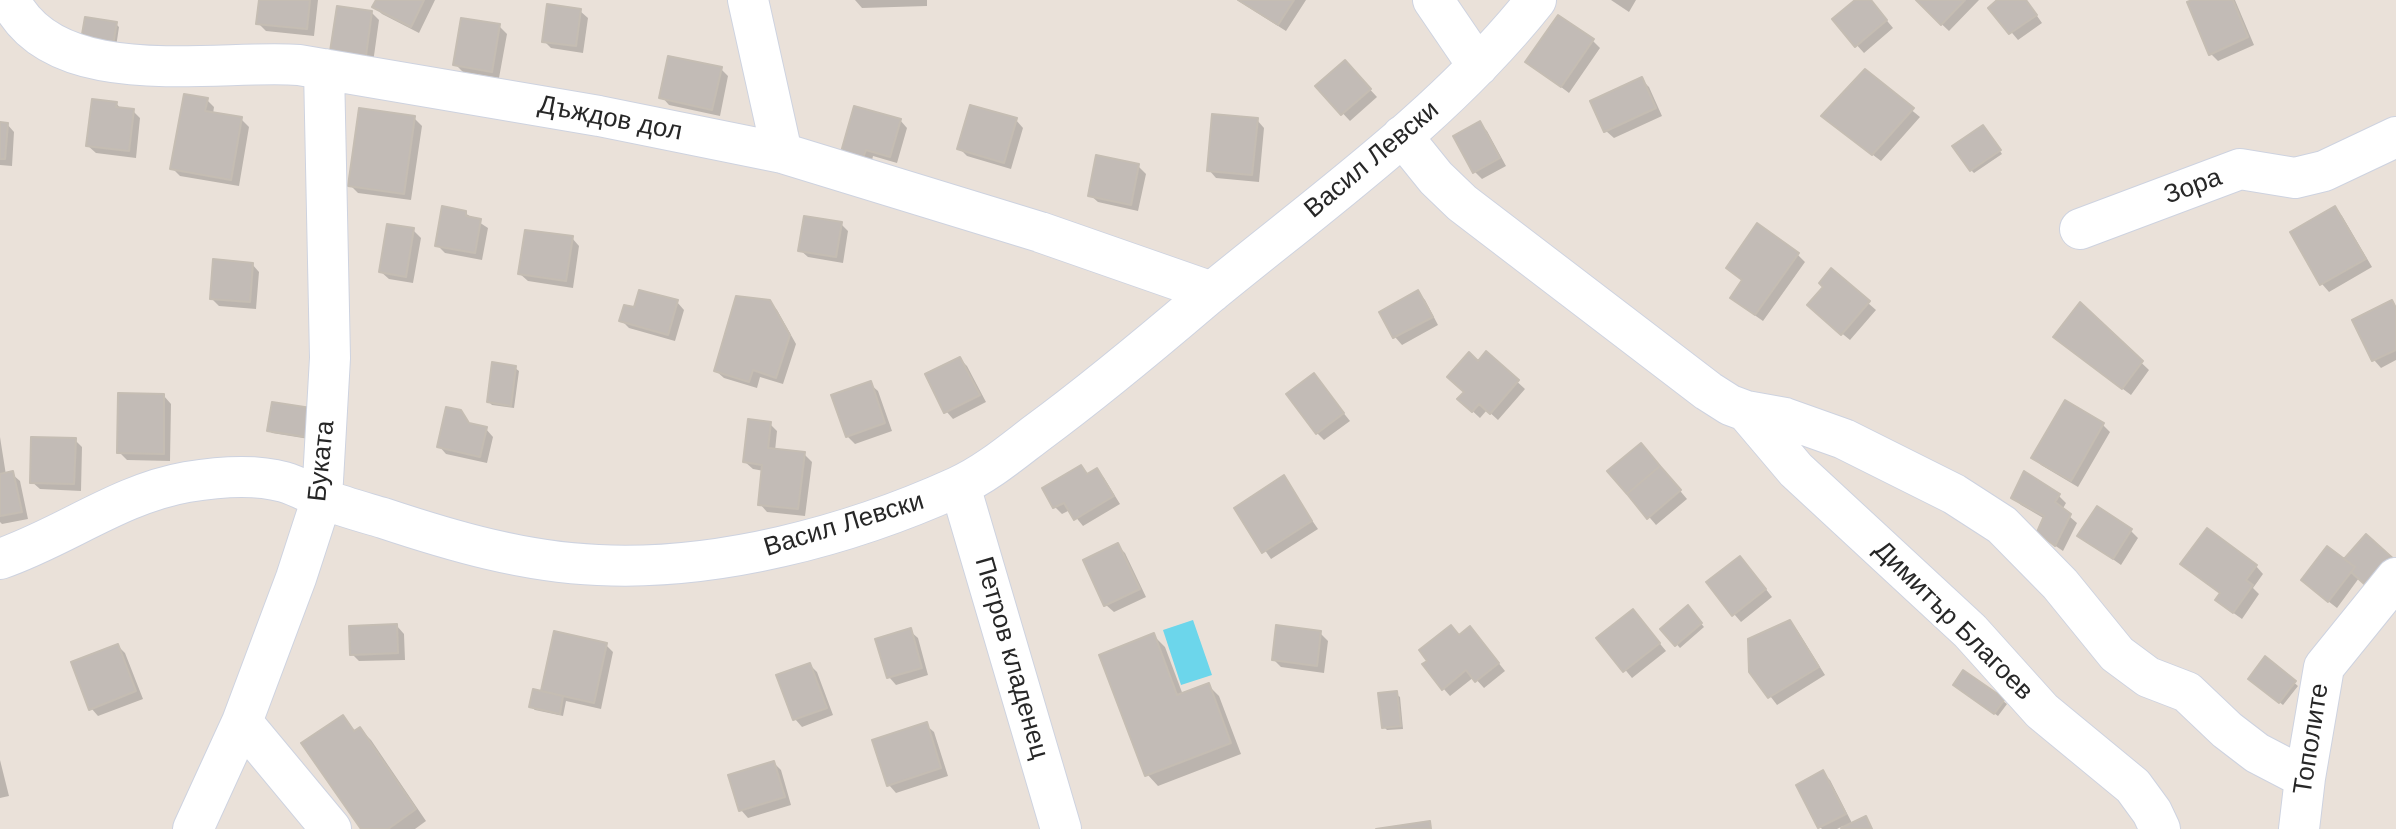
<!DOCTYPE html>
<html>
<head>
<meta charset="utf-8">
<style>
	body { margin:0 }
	canvas { display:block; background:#eae1d9 }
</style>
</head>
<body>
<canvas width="2396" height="829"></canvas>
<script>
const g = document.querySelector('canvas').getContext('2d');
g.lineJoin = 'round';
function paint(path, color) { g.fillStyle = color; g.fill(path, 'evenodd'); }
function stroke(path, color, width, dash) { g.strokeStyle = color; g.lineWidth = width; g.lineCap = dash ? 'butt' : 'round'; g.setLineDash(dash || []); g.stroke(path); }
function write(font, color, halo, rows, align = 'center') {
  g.font = font + ' Helvetica,sans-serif'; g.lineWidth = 7; g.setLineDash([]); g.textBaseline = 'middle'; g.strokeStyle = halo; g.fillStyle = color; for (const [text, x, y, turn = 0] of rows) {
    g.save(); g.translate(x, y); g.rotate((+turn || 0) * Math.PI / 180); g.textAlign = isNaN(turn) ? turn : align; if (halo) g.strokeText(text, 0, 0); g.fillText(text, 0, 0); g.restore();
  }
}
paint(new Path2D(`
	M1193,620l19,55 -31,10 -18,-55z`), '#6cd6eb');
paint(new Path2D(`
	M261,0h57l-4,36 -48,-5 -7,-7z
	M378,0h57l-16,33 -37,-19 -7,-7z
	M855,0h72v6l-65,2z
	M1237,0h69l-20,31z
	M1611,0h25l-7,12z
	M1858,0h12l23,28 -29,25 -30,-33z
	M1916,0h63l-30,31z
	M2000,0h26l16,23 -24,17 -27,-32z
	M2197,0h38l19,45 -36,16 -8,-8z
	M580,11l8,7 -5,35 -32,-5 -7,-7z
	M371,12l8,8 -7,50 -40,-12z
	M86,19l30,5 3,3 -3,20z
	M499,26l8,8 -8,44 -36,-6 -7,-7z
	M1592,40l8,8 -31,45 -41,-31z
	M721,69l7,7 -8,40 -51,-11 -7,-8z
	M1352,70l25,27 -27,24 -32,-34z
	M1865,72l55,45 -39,44 -50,-38z
	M1642,80l7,7 13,29 -48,22 -8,-7z
	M207,100l7,7 -1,7 28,5 8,8 -10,59 -59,-10 -8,-8z
	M116,103l5,6 12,2 7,7 -4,40 -40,-5 -8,-7z
	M414,118l8,8 -11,74 -53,-7 -8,-8z
	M900,120l7,8 -10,35 -24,-7 -2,9 -20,-6z
	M1016,120l7,8 -12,41 -44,-13 -8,-8z
	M1257,120l7,8 -5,54 -43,-4 -7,-8z
	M0,124h7l7,8 -2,34 -12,-1z
	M1479,124l8,7 19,35 -24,13 -7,-7z
	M1986,130l16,24 -28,19 -3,-3z
	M1138,166l8,8 -8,37 -40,-9 -8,-7z
	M2335,208l7,8 30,51 -43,25 -7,-8 -30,-51z
	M465,213l23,15 -6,32 -37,-7 -8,-8z
	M841,224l7,7 -5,32 -35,-6 -8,-7z
	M413,230l8,8 -8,45 -24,-4 -8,-7z
	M572,238l7,8 -6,42 -45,-7 -8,-7z
	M1798,255l7,7 -42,59 -23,-16z
	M252,264l7,8 -3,37 -37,-3 -7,-7z
	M1826,287l42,16 8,7 -26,30 -33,-27z
	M1418,293l7,7 13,25 -36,20 -7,-8 -13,-25z
	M677,302l7,8 -9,31 -46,-13 -8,-8 14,-10z
	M769,302l8,8 19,34 -13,40 -23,-7 -3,11 -33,-10 -8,-7z
	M2392,302l4,5v53l-15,8 -7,-8 -20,-39z
	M2080,305l69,65 -18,25 -68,-51z
	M1487,354l38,35 -27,31 -11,-10 -7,8 -13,-12v-14l12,-29z
	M960,359l7,7 19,36 -33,17 -7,-8z
	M515,368l4,3 -5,37 -22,-3 -3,-3z
	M1314,376l36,45 -26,19 -7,-7z
	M870,384l8,7 14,40 -37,13 -8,-8z
	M164,396l7,8 -1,57 -43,-1 -8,-8z
	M313,413l-4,26 -37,-6 -3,-3z
	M770,424l7,7 -2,20 29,3 8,8 -7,54 -38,-4 -7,-8 4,-33 -11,-2 -8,-7z
	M2103,425l7,7 -32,55 -37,-22 -7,-8z
	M486,429l7,8 -6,26 -41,-9 -7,-8z
	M0,437l6,38 6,-1 8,7 8,38 -26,5 -2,-2z
	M75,440l7,7 -1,44 -41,-2 -8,-7z
	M1648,453l39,46 -31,26 -46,-54z
	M1081,467l8,8 8,-5 7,8 16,26 -37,22 -13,-16 -8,4 -7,-7z
	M2025,474l34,22 7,7 -4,7 15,13 -14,28 -16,-11 -2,-21 -24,-14 -7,-7z
	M1283,478l35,51 -47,30 -35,-51z
	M2131,531l7,7 -17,27 -42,-30z
	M1118,546l7,7 21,44 -32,15 -8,-7z
	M2344,561l15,17 -22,30 -26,-20z
	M2183,564l73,2 7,8 -10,14 6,6 -17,25 -17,-12 -4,-13z
	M1748,566l24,31 -31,25 -7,-8z
	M1688,608l16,19 -24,21 -17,-19z
	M1633,611l33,40 -34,27 -33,-40z
	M1789,622l8,8 28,45 -48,30 -26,-34z
	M397,626l7,8 1,26 -46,1 -7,-7z
	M910,631l8,7 10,37 -32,10 -7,-8z
	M1320,633l8,8 -4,32 -43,-6 -7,-7z
	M1154,636l11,11 18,48 25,-10 11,11 22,58 -83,32 -11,-12z
	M1477,636l28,35 -21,17 -10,-11 -24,19 -7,-8 -13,-27 30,-24z
	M606,645l7,7 -12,57 -35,-8 -3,15 -28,-6 -4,-3 11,-14z
	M118,646l7,7 18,46 -45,17 -7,-8z
	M2266,659l32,27 -15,19 -29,-23z
	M810,665l7,7 16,43 -31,12 -7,-8z
	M1958,688l45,13 4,3 -9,12z
	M1396,694l4,3 3,32 -16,1 -3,-3z
	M343,717l13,15 4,-3 11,11 55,81 -11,8h-52z
	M926,725l8,7 14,44 -52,17 -7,-8z
	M0,760l9,36 -9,2z
	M774,763l7,7 10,35 -43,13 -7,-8z
	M1823,773l7,7 23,45 19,4h-28l-1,-3 -6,3h-15l-2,-2z`), '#0003');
const building = new Path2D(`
	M259,0h51l-3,29 -51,-5z
	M376,0h48l-13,27 -39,-20z
	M1238,0h56l-16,25z
	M1855,0h16l16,20 -32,27 -23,-28z
	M1916,0h49l-24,25z
	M1997,0h29l11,15 -28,19 -21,-26z
	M2192,0h41l15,37 -39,18 -22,-53z
	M547,4l34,5 -5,37 -34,-4z
	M337,6l35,5 -7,52 -36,-5z
	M1558,15l36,24 -33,48 -36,-25z
	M85,17l32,5 -4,23 -32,-5z
	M461,18l39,6 -8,48 -39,-7z
	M668,56l54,11 -10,43 -53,-12z
	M1345,60l26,29 -30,26 -26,-29z
	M1865,69l49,39 -42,47 -51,-39z
	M1642,77l14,31 -52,24 -14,-31z
	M184,94l24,4 -3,13 37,6 -11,63 -61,-11z
	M92,99l25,3 -1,5 18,2 -5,42 -43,-5z
	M970,105l47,13 -13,45 -47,-14z
	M854,106l47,13 -11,38 -24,-7 -3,8 -22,-6z
	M359,108l56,8 -11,78 -56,-8z
	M1212,114l46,4 -6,57 -45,-4z
	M1480,121l20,37 -27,15 -20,-37z
	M0,122l8,1 -3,36h-5z
	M1983,125l18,25 -31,21 -18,-25z
	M1096,155l43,9 -8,41 -43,-9z
	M442,206l24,5v5l15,3 -6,34 -40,-7z
	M2335,206l31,53 -46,26 -30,-53z
	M804,216l38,6 -6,35 -38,-6z
	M1757,223l42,30 -44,62 -25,-17 12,-18 -16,-12z
	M387,224l27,4 -8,49 -27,-5z
	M525,230l48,6 -7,45 -48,-7z
	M213,259l40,4 -3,39 -40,-3z
	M1831,268l39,33 -29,34 -34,-30 16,-18 -4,-4z
	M639,290l39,10 -10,35 -49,-14 5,-16 10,2z
	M1418,290l15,27 -40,21 -14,-26z
	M736,296l34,4 20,35 -14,43 -23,-8 -4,12 -35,-11z
	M2392,300l4,8v42l-24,11 -20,-41z
	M2080,302l63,59 -21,28 -69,-52z
	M1486,351l33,29 -29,34 -11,-10 -7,8 -15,-13 7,-7 -17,-15 22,-25 9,9z
	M960,357l20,38 -36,18 -19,-39z
	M492,362l24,4 -5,40 -24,-4z
	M1314,373l30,40 -28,21 -30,-40z
	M871,381l14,42 -39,14 -15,-42z
	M118,393l46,1v60l-47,-1z
	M2065,400l39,23 -33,58 -40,-23z
	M272,402l39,6 -5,29 -39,-6z
	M446,407l15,3 8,13 18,4 -7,30 -43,-10z
	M748,419l23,3 -3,26 37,4 -7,57 -40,-4 4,-40 -19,-3z
	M31,437l45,1 -2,46 -44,-1z
	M1641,443l19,23 -33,28 -20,-23z
	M1081,465l6,9 10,-6 17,28 -40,24 -10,-17 -11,5 -11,-20z
	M1660,466l21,24 -34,29 -20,-25z
	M13,471l9,41 -22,4v-42z
	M2024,471l36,23 -5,8 16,12 -16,32 -18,-14 7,-16 -33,-18z
	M1284,475l28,46 -50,32 -28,-45z
	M2097,506l35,23 -19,30 -36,-23z
	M2207,528l50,37 -11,15 7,5 -20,28 -18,-13 5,-7 -40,-29z
	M2366,534l30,27 -23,31 -22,-20 4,-5 -11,-8z
	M1118,543l22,46 -36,17 -21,-46z
	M2327,546l28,21 -27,35 -27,-22z
	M1740,556l26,33 -34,27 -26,-34z
	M1688,605l14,18 -27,23 -15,-17z
	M1633,609l27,34 -37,29 -27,-34z
	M1790,620l29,47 -51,31 -19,-26 -1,-33z
	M397,624l1,29 -48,2 -1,-29z
	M1276,625l45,6 -4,35 -45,-6z
	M1451,625l8,10 11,-9 29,37 -24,19 -9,-12 -24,20 -20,-26 5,-3 -8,-11z
	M911,628l11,40 -35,10 -12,-39z
	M554,631l53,12 -13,60 -53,-12z
	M1154,633l23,62 32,-12 22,60 -86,33 -46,-121z
	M118,644l18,47 -47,19 -18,-48z
	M2265,656l31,25 -17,22 -31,-24z
	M810,663l17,45 -34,12 -17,-45z
	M1963,670l42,29 -11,15 -41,-29z
	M533,689l30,7 -3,18 -31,-7z
	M1397,691l4,35 -19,2 -4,-35z
	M343,715l11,16 6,-4 56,82 -28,20h-27l-60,-86z
	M927,722l14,46 -54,18 -15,-46z
	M774,761l11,36 -46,14 -11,-36z
	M1823,770l23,44 -28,14 -22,-43z
	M1866,816l6,13h-30l-1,-1z
	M1430,821l1,8h-55z`);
paint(building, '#c2bbb6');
stroke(building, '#c5bdb3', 2);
const street = new Path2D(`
	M10,0c45,93 206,59 289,65l300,51 183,37 258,79 172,60
	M748,0l34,153
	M1433,0l45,66
	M1402,136l34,42 26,25 246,188 22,14 16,6 39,7 59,21 110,55 48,31 58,59 57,70 31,23 39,15 40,38 30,23 48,25
	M2080,229l160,-60 55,9 29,-7 72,-34
	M1746,411l50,59 174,161 72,80 91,75 19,26 8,17
	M960,486l101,343
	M0,559c64,-22 119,-65 187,-77 30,-5 68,-8 97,0 14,4 27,12 40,17 19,8 39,13 59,19 69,23 141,44 215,47 118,6 251,-29 359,-78 29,-13 55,-35 80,-54 57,-42 111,-87 165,-133 115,-95 241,-183 334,-300
	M242,722l89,107
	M193,829l49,-107 54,-144 26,-80 8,-140 -6,-289
	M2299,829l6,-51 19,-111 72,-89`);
stroke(street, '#ced3e0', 42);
stroke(street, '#fff', 40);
write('26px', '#272727', '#fff', [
	["Дъждов дол",610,119,11],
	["Васил Левски",1372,160,-40],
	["Зора",2193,187,-20],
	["Буката",322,461,-84],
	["Васил Левски",844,525,-17],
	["Димитър Благоев",1953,621,45],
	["Петров кладенец",1011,658,74],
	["Тополите",2312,739,-81]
]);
</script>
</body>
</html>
